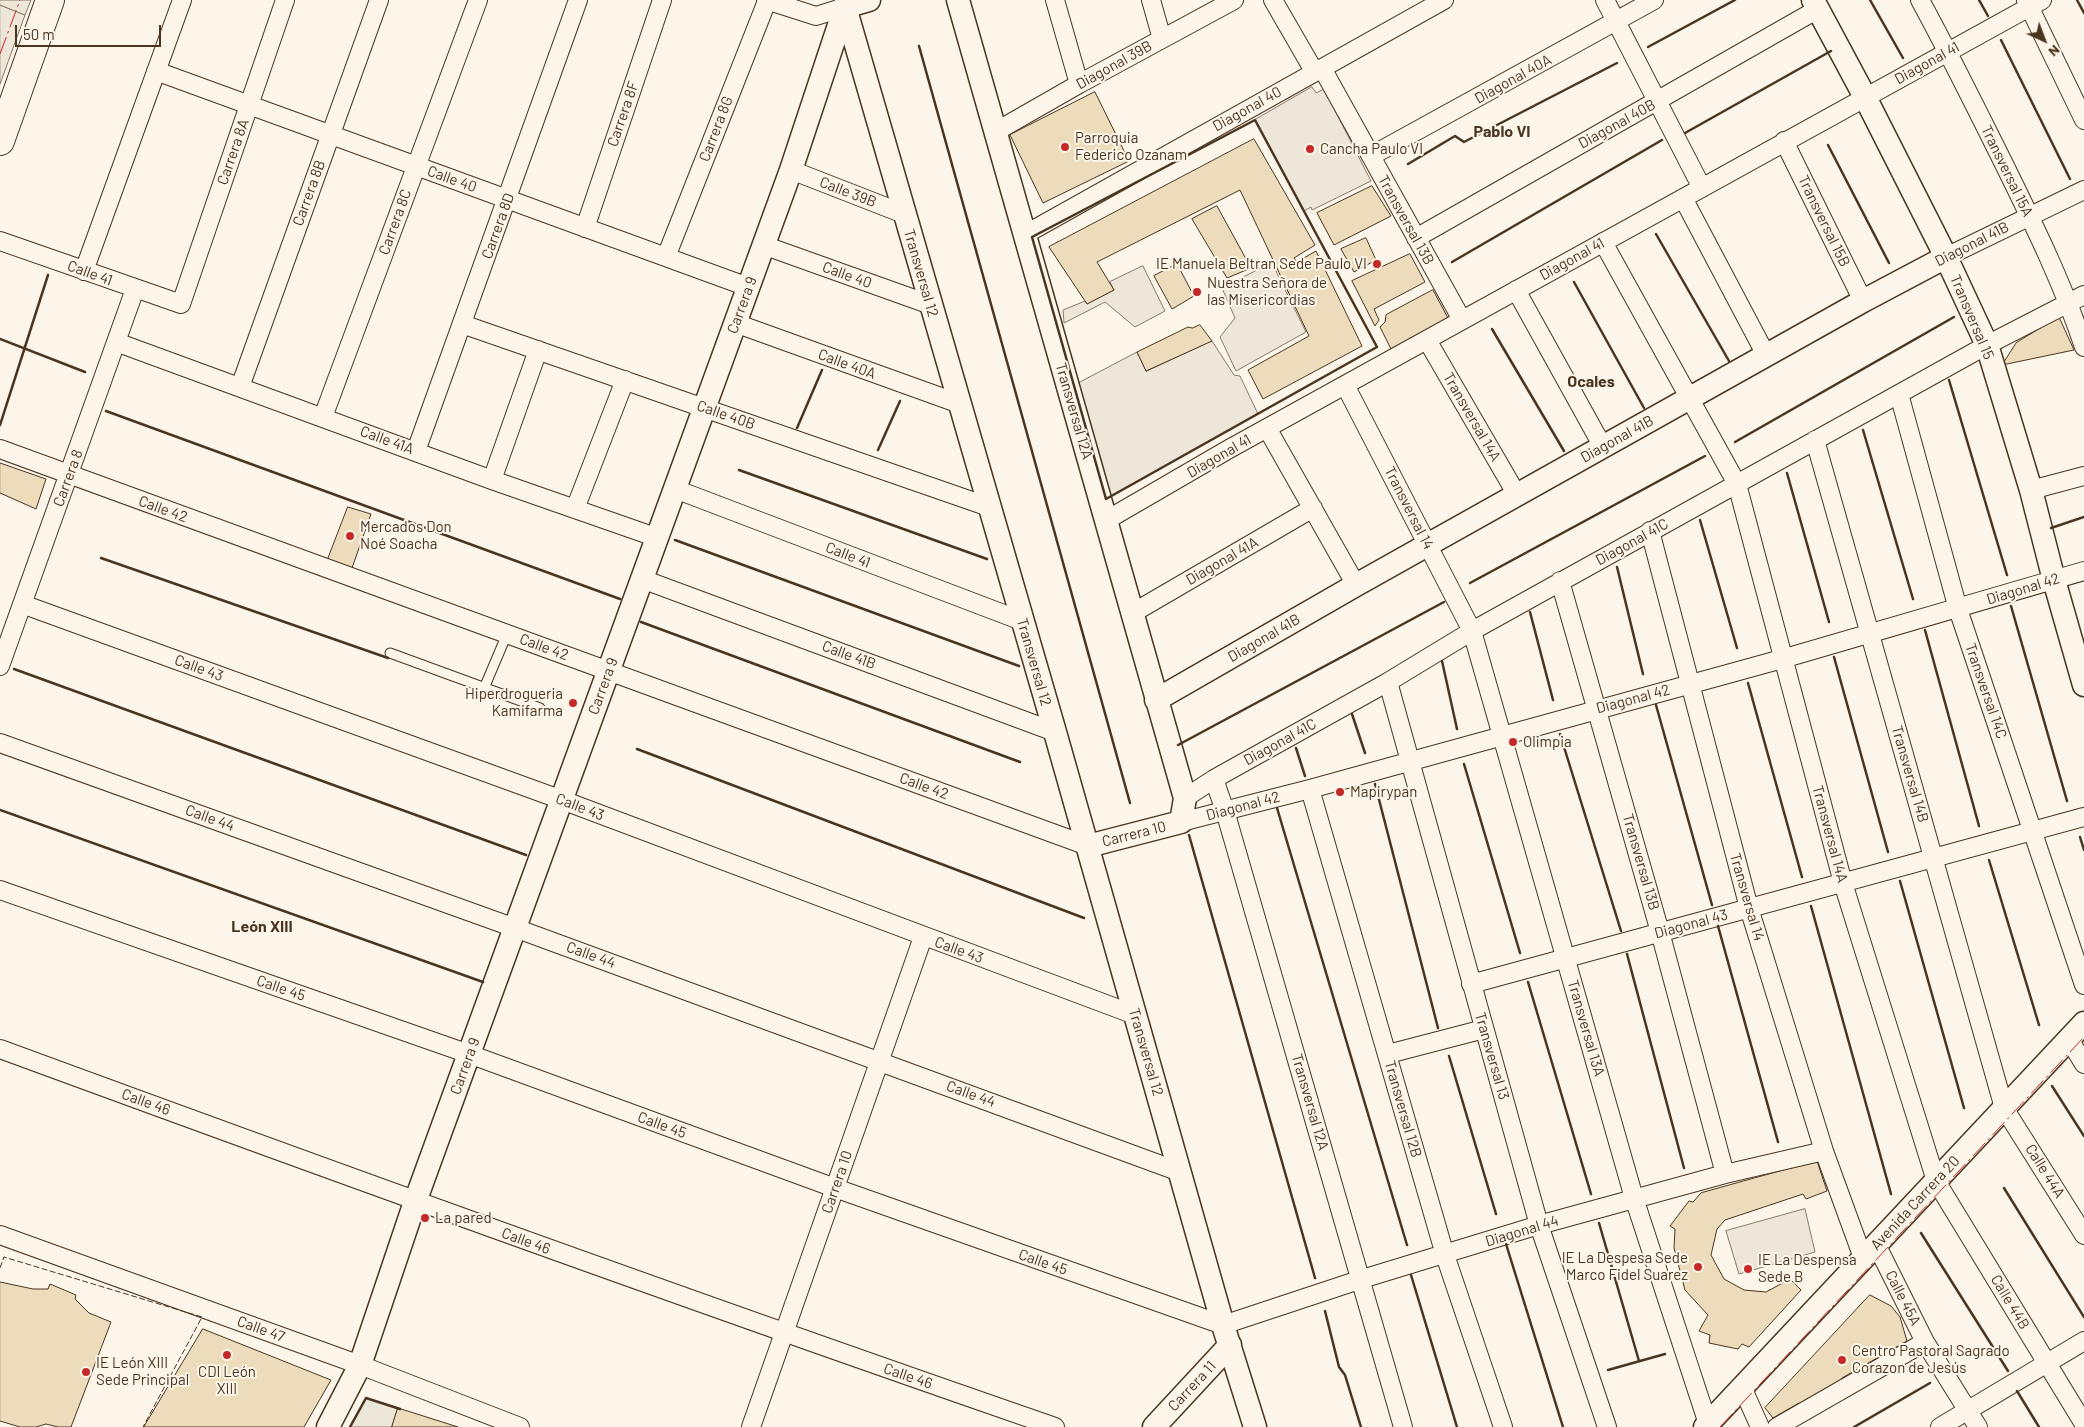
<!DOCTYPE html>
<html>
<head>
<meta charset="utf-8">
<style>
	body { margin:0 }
	#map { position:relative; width:2084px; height:1427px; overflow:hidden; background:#fbf6e9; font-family:Barlow,sans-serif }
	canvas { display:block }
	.north { position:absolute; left:2019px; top:15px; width:50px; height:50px; -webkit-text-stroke:4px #fbf6e9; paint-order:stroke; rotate:137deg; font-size:14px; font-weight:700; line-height:20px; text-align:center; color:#4a3520 }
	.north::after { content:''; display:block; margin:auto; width:18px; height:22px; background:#4a3520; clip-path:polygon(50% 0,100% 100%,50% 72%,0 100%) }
	.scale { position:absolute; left:15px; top:25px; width:146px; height:22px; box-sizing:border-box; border:2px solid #4a3520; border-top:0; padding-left:6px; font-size:15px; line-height:18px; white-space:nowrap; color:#4a3520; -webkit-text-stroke:4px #fbf6e9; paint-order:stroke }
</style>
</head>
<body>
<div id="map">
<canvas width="2084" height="1427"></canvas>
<div class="north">N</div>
<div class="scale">50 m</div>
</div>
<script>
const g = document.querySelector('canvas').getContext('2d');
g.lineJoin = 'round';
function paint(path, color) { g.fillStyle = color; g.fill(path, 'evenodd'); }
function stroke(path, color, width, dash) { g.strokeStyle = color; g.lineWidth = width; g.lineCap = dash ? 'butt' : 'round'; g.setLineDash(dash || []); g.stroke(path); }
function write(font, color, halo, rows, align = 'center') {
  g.font = font + ' Barlow,sans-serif'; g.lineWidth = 4; g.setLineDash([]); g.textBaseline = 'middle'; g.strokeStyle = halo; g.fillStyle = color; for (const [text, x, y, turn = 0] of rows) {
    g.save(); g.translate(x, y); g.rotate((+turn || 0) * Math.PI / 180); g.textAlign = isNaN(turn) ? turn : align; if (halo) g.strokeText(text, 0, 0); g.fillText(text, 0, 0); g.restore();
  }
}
const green = new Path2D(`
	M0,5l25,10 -25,69z
	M1312,87l4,6 8,-4 47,92 -59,29 -1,-3 -7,4 -49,-91z
	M1272,263l34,69 -70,39 -16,-34 15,-19 -13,-30z
	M1143,266l22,45 -30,16 -30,-25 -41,21 -1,-13 22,-9 2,3 27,-14 -4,-8z
	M1212,341l22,34 6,1 18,38 -147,82 -33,-113 59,-31 9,19z
	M1805,1209l10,43 -76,22 -13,-43z`);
paint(green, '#ede6d9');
stroke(green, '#887966', 1);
const parking = new Path2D(`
	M0,0h31l-6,15 -25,-10z
	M366,1398l32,10 -6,19h-42z`);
paint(parking, '#ede7d9');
stroke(parking, '#887966', 1);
const building = new Path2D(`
	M1095,92l34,69 -86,42 -33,-68z
	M1254,139l61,106 -21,13 3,4 19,-11 46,95 -99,53 -15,-29 61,-34 -69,-146 -143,72 17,28 -27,14 -38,-57z
	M1372,186l19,30 -57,29 -17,-32z
	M1217,206l34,62 -24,10 -35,-59z
	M1366,238l10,22 -22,12 -13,-23z
	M1410,254l15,28 -51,27 5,11 -4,6 -23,-45z
	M1177,264l17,32 -22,13 -18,-33z
	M1433,290l15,28 -57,31 -11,-22 5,-5 1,-7z
	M2059,317l15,33 -72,15 14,-22z
	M1200,325l12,16 -66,30 -9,-19 51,-25 4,1z
	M0,463l46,16 -10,30 -36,-16z
	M348,507l23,7 -19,54 -24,-9z
	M1817,1161l10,30 -21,8 -3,-5 -78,26 -8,9 -6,26 13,24 20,11 22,2 24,-13 11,11 -52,57 -7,-3 -4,5 -29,-6 1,-8 -11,-4 9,-16 -23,-25 -11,-42 1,-19 -5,-3 19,-25 4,1 8,-9z
	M0,1282l33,7h15l2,-5 26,11 -1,4 14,14 22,9 -40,105h-13l-12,-3 -10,3h-16l-20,-6z
	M1870,1295l21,11 9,11 7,24 -65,37 -1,3 -38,24 -4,-2 -26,15 -8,-10z
	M203,1329l128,51 -27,47h-160z
	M398,1408l60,19h-66z`);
paint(building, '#ecdcbc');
stroke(building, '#4a3520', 1);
const service = new Path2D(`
	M390,653l150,55
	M485,686l22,-52`);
const minor = new Path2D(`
	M766,0l50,16 29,-9 -1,-7
	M1055,0l24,84
	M1151,0l11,39
	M1273,0l41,71
	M1605,0l97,188
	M1920,0c30,55 57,110 85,166 29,59 58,118 79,181
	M2026,0l58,120
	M1322,68l140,252
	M156,71l592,216
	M995,132l84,-48 155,-84
	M1784,141l79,160
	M1371,156l283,-156
	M791,170l113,44
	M1683,198l83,157
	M585,228l77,-228
	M1024,235l420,-235
	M1416,238l402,-229
	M0,241l181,63 104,-304
	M1603,242l134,242 106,399 93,298 148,243
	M763,245l168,60
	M666,257l101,-256
	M1946,257l138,-67
	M84,271l98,-271
	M1516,290l87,157
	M735,323l225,81
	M462,324l527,183
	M1427,340l90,155
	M116,342l376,138 166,58
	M1345,385l127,246 162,567 74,226
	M240,387l139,-387
	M1899,394l59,215 126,376
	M323,417l155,-417
	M1267,428l89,157
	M1815,440l189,668 80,127
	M0,449l1088,397
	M416,451l162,-451
	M492,480l46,-130
	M675,489l347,132
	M2031,490l53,-14
	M575,509l50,-129
	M1105,521l124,-72 813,-449
	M1650,531l99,377 75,243 39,107
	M642,579l413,153
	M1560,581l100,351 65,242
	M22,604l540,196 573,215
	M1131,614l182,-106
	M0,666l135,-377
	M1388,682l151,543 68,202
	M0,743l515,185 665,244
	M1214,779l11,32 178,616
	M1310,789l135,466 58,172
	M1185,798l29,-19 174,-97 84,-51 515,-286 97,-50
	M1181,822l129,-33 472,-130 302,-88
	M0,890l469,164 366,134 388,137 139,-46 177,-54 186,-51 99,-23
	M1471,984l613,-167
	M2069,1039l15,25
	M0,1049c351,129 702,256 1055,378
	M1388,1054l96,-25
	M0,1235l360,130 160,62
	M1876,1244l49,98 53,85
	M1742,1387l18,40
	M751,1427l172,-490
	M1777,1427l148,-85
	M1940,1427l144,-86`);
const tertiary = new Path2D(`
	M958,0l227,798 -4,24 -93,24
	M1813,0l52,97 81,160 41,88 44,145 23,90 30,105
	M845,7l210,725 168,593 32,102
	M845,7l24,-7
	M1156,700l200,-115 507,-284 83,-44
	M328,1427l32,-62 55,-163 376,-1032 54,-163
	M1154,1427l76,-82
	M1705,1427l379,-404`);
const primary = new Path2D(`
	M0,141l50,-141`);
stroke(service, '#4a3520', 11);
stroke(minor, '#4a3520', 20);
stroke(tertiary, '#4a3520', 25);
stroke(primary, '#4a3520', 30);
stroke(service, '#fbf6e9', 9);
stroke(minor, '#fbf6e9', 18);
stroke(tertiary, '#fbf6e9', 22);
stroke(primary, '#fbf6e9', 28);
stroke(new Path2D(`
	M0,1268l4,-11 198,60 -59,110`), '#4a3520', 1, [6, 2.5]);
stroke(new Path2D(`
	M1870,0l33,58
	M1979,0l9,16
	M2077,0l7,13
	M2001,40l69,139
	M919,46l211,757
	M1648,47l87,-47
	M1255,120l122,227 -271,152 -74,-262z
	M1685,133l146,-82
	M1828,145l61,118
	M1408,164l47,-28 9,6 153,-79
	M1656,234l73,127
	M1452,262l210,-122
	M1574,282l70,126
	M1492,329l72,122
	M0,339l85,33
	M1949,380l58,195
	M106,411l514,188
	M0,425l48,-150
	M797,428l25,-58
	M1863,430l50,169
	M1735,442l219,-125
	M878,450l22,-49
	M739,470l248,89
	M1787,473l42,149
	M1700,520l37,128
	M2051,528l33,-11
	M675,540l344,126
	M101,558l287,100
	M1617,567l26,107
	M1470,583l235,-127
	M2011,606l56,195
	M1530,612l23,88
	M641,622l379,140
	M1925,630l54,196
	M1834,657l54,195
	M1442,661l15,68
	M14,669l512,186
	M1748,683l54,194
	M1656,705l56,200
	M1352,714l13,39
	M1560,734l61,197
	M1178,745l266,-143
	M1296,748l9,28
	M637,749l447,169
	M1464,764l56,189
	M1375,784l63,244
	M1277,808l130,437
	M0,810l483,172
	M1189,835l126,443
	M2080,837l4,13
	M1989,860l50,165
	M1900,881l64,227
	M1811,906l80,288
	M1718,926l60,216
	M1627,954l57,214
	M1528,982l63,212
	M1449,1056l47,158
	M2052,1086l32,50
	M2004,1188l80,129
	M1599,1223l40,138
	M1921,1233l87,138
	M1506,1244l57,183
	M1411,1275l46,152
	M1325,1311l14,56 6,8 16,52
	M1608,1370l57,-16
	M2017,1391l22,36
	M350,1427l16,-29 34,11
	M1854,1427l76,-44`), '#4a3520', 2.5);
stroke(new Path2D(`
	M0,54l20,-54
	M1720,1427l364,-390`), '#c62828', 1, [18, 4, 2.5, 4]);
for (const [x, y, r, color] of [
	[1065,147,5,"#c62828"],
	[1310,149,5,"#c62828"],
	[1377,264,5,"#c62828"],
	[1197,292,5,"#c62828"],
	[350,536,5,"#c62828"],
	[573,703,5,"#c62828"],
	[1513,742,5,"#c62828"],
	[1340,792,5,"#c62828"],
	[425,1218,5,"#c62828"],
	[1698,1267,5,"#c62828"],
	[1748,1269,5,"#c62828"],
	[227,1355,5,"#c62828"],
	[1842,1360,5,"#c62828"],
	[86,1372,5,"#c62828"]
]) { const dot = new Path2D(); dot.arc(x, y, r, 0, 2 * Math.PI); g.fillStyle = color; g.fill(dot); stroke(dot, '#fbf6e9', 2); }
write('15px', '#4a3520', '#fbf6e9', [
	["Diagonal 41",1927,63,-29],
	["Diagonal 39B",1114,65,-29],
	["Diagonal 40A",1513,79,-29],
	["Diagonal 40",1247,109,-29],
	["Carrera 8F",623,114,-71],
	["Diagonal 40B",1617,124,-29],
	["Carrera 8G",716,129,-69],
	["Carrera 8A",233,152,-71],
	["Transversal 15A",2007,171,64],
	["Calle 40",452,179,20],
	["Calle 39B",848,192,21],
	["Carrera 8B",309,193,-70],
	["Transversal 13B",1406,220,61],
	["Transversal 15B",1824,221,64],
	["Carrera 8C",395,222,-70],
	["Carrera 8D",498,226,-70],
	["Diagonal 41B",1972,244,-27],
	["Diagonal 41",1572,259,-29],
	["Calle 41",90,273,20],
	["Transversal 12",921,273,74],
	["Calle 40",847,275,20],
	["Carrera 9",742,305,-70],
	["Transversal 15",1972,317,67],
	["Calle 40A",847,364,20],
	["Transversal 12A",1074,411,74],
	["Calle 40B",726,415,19],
	["Transversal 14A",1472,417,60],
	["Diagonal 41B",1617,439,-29],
	["Calle 41A",387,440,20],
	["Diagonal 41",1219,456,-30],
	["Carrera 8",68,478,-70],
	["Transversal 14",1409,508,63],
	["Calle 42",163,509,20],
	["Diagonal 41C",1632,542,-29],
	["Calle 41",848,555,21],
	["Diagonal 41A",1222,561,-30],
	["Diagonal 42",2023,589,-17],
	["Diagonal 41B",1264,638,-30],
	["Calle 42",544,647,20],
	["Calle 41B",849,655,20],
	["Transversal 12",1034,662,74],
	["Calle 43",199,668,20],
	["Carrera 9",603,686,-70],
	["Transversal 14C",1986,691,71],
	["Diagonal 42",1633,699,-15],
	["Diagonal 41C",1280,742,-29],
	["Transversal 14B",1910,774,74],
	["Calle 42",924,786,20],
	["Diagonal 42",1243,806,-15],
	["Calle 43",580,807,21],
	["Calle 44",210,818,20],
	["Carrera 10",1134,834,-14],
	["Transversal 14A",1830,834,75],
	["Transversal 13B",1641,862,74],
	["Transversal 14",1747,897,74],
	["Diagonal 43",1691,924,-15],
	["Calle 43",959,950,20],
	["Calle 44",591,955,20],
	["Calle 45",281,988,19],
	["Transversal 13A",1586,1028,74],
	["Transversal 12",1146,1052,74],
	["Transversal 13",1492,1056,74],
	["Carrera 9",465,1066,-70],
	["Calle 44",971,1094,20],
	["Calle 46",146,1102,20],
	["Transversal 12A",1310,1102,74],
	["Transversal 12B",1403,1109,74],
	["Calle 45",662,1125,20],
	["Calle 44A",2045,1171,58],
	["Carrera 10",837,1182,-71],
	["Avenida Carrera 20",1915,1203,-47],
	["Diagonal 44",1522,1231,-17],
	["Calle 46",526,1241,20],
	["Calle 45",1043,1262,19],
	["Calle 45A",1903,1298,63],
	["Calle 44B",2010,1302,59],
	["Calle 47",261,1329,20],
	["Calle 46",908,1376,19],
	["Carrera 11",1192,1386,-47]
]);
write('15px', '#4a3520', '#fbf6e9', [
	["Parroquia",1075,138],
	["Federico Ozanam",1075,155],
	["Cancha Paulo VI",1320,149],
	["IE Manuela Beltran Sede Paulo VI",1367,264,"right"],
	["Nuestra Señora de",1207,283],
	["las Misericordias",1207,300],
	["Mercados Don",360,527],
	["Noé Soacha",360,544],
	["Hiperdrogueria",563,694,"right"],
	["Kamifarma",563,711,"right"],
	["Olimpia",1523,742],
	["Mapirypan",1350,792],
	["La pared",435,1218],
	["IE La Despesa Sede",1688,1258,"right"],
	["Marco Fidel Suarez",1688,1275,"right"],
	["IE La Despensa",1758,1260],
	["Sede B",1758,1277],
	["Centro Pastoral Sagrado",1852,1351],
	["Corazon de Jesús",1852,1368],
	["IE León XIII",96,1363],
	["Sede Principal",96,1380],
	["CDI León",227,1372,"center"],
	["XIII",227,1389,"center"]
], 'left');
write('bold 16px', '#4a3520', '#fbf6e9', [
	["Pablo VI",1502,132],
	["Ocales",1591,382],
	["León XIII",262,927]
]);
</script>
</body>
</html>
